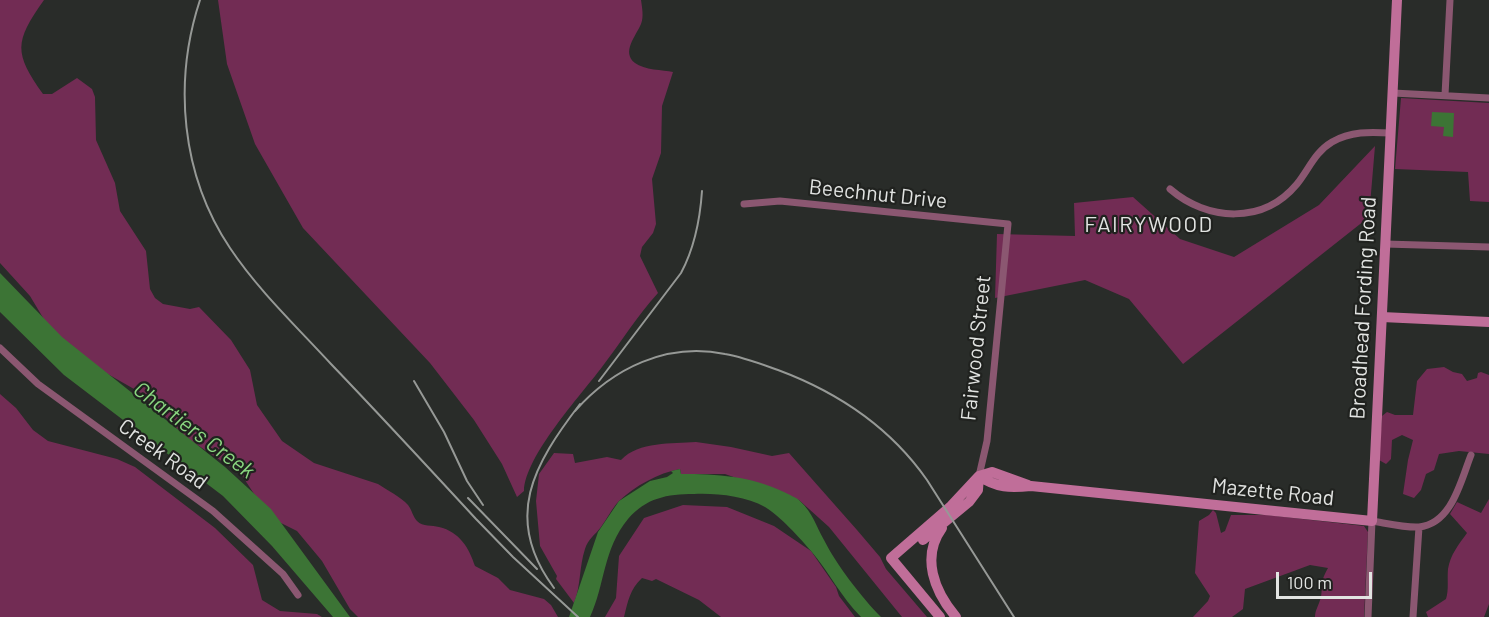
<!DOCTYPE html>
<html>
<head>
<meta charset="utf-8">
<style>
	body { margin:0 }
	#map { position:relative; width:1489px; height:617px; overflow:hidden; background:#292c29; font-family:Barlow,sans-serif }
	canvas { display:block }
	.scale { position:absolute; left:1276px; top:572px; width:96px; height:27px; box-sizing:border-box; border:3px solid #e2e4e2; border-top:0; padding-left:8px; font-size:18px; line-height:21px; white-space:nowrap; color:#e2e4e2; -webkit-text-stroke:4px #20221f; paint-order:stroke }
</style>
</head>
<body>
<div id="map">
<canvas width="1489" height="617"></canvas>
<div class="scale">100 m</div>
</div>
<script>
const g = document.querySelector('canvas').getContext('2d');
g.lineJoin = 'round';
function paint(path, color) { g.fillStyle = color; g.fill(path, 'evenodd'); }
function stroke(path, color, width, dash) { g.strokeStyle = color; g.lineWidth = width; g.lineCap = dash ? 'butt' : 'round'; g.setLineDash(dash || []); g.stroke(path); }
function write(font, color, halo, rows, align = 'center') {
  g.font = font + ' Barlow,sans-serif'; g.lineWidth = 4.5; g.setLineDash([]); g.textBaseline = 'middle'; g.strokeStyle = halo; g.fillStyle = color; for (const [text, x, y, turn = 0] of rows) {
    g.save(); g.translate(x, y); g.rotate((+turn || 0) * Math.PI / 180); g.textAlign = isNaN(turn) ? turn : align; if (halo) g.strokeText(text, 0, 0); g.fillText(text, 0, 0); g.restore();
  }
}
paint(new Path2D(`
	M0,0h44c-30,42 -30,53 -1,94h9l25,-16 15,11 3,8 1,43 19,43 5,28 26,40 4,38 5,9 8,6 27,5 9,-2 32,33 19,30 7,35 25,36 32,22 64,21c9,6 23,13 30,21 4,5 5,12 9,16 6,6 15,4 22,6 21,5 30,21 36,39l23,12 12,12 34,9 7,6 7,12h-200l-8,-8 -28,-48 -25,-30 -16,-8 -15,-11 -25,-38 -54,-36 -46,-45 -49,-28 -38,-29 -24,-40 -30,-33z
	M218,0h423c1,7 3,17 0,24 -5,12 -20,28 -6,39 9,7 28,7 38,9l-11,34 -1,47 -9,26 4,45 -3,9 -11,14 -2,9 18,37c-21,23 -37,49 -56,74 -21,28 -77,89 -78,124l-7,6 -15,-33 -28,-44 -44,-57 -127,-135 -48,-84 -28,-80z
	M1401,98l88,5v99l-19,-1 -2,-29 -73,-3z
	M1375,146l-6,71 -186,147 -54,-65 -44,-19 -90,18 2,-64 78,2 -1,-33 59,-6 47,42 54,18 85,-52z
	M1444,367l9,5 9,2 5,7 10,-3 1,-5 3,-1 8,3v79l-30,-3 -20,3 -5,16 -8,4 -5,16 -7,8 -11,-4 5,-34 5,-20 -11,-5 -10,5 -1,19 -5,5 -7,-4 3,-44 5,-4 8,3h18l4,-34 10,-12z
	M0,394l16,14 17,22 15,11 69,18 18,8 80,61 38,37 9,35 18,11 37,3 5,3h-322z
	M696,442l35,5 41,9 17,-3 68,77 23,27 6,12 41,48h-25l-73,-90 -30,-27 -74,-26h-44l-1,-5c-22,4 -45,17 -61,32 -7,7 -12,18 -18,26 -6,8 -13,12 -16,22 -6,18 -4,37 -11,54l-18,-24 1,-3 -17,-30 -4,-45 3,-27 15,-21 19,1 2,9 32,-6 14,3c18,-19 51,-16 75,-18z
	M1489,499v105l-5,13h-56l-2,-5 20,-13c3,-10 1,-19 2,-30 2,-14 11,-25 19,-36l-17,-19 7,-12 24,11z
	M683,505l44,2 47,19 37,25 25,36 3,9 16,21h-134l-22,-17 -43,-21 -4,2 -10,-3c-12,11 -14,23 -18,39h-19l11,-19 3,-42 25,-38z
	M1213,510l3,3 5,20 4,-2 6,-16h36l97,11 4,6 -4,85h-49c0,-7 4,-12 6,-20 2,-14 -1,-15 7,-29l-18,-3 -65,24 -2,20 -11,8h-39l15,-16 2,-5 -15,-23 4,-52 10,-6z`), '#722c54');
paint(new Path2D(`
	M1432,112l22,1 -1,24 -10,-1 1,-9 -13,-1z
	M0,273l62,64 163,130 46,42 79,108h-17l-61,-71 -49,-50 -159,-121 -64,-63z
	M680,469l1,5c36,0 70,2 103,18 5,3 12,5 16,9 13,12 16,25 24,39 12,24 38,58 57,77h-20c-20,-20 -32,-45 -50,-66 -11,-13 -32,-36 -46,-44 -20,-11 -49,-14 -71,-13 -27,0 -48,4 -66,25 -25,30 -23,66 -38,98h-21l29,-85 21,-31 31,-20 17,-4 6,-4 -2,-2z`), '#3c7435');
stroke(new Path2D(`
	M1393,93l96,5
	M1445,95l5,-95
	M1170,189c37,32 93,36 127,-5 12,-15 18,-32 35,-42 19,-11 38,-10 59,-9
	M744,204l36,-3 228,23 -21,217 -8,35
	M1385,244l104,3
	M0,348l38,36 175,127 70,63 15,21
	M1368,617l4,-96c13,2 34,7 47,6 33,-3 42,-47 52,-72
	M1413,617l6,-90`), '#8b5771', 7);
stroke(new Path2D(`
	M1382,317l107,5
	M979,476c18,12 31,12 52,10l341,35 25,-521
	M942,528c-21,29 -8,63 14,89
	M923,540l46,-38 9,-12 1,-14
	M940,617l-49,-59 60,-52 28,-30 13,-4 36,13`), '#c06e99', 10);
stroke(new Path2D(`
	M200,0c-27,82 -19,175 30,248 28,42 66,78 101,116 49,51 97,103 145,155l37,38 65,60
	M414,381l30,51 23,49 16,24
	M599,381l82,-108c14,-26 19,-53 21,-82
	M575,411c38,-43 92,-69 150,-57 18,3 36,10 53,16 59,22 112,57 149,110l87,137
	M468,498l69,71
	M554,588c-52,-70 -20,-124 26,-184`), '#969996', 2);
write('21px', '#e2e4e2', '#20221f', [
	["Beechnut Drive",878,194,6],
	["Broadhead Fording Road",1363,308,-87],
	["Fairwood Street",976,348,-84],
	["Creek Road",163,454,36],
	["Mazette Road",1273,492,6]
]);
g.letterSpacing = '1.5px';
write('22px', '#e2e4e2', '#20221f', [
	["FAIRYWOOD",1149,225]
]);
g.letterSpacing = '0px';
write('italic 22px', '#8ad780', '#20221f', [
	["Chartiers Creek",194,430,37]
]);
</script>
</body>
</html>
